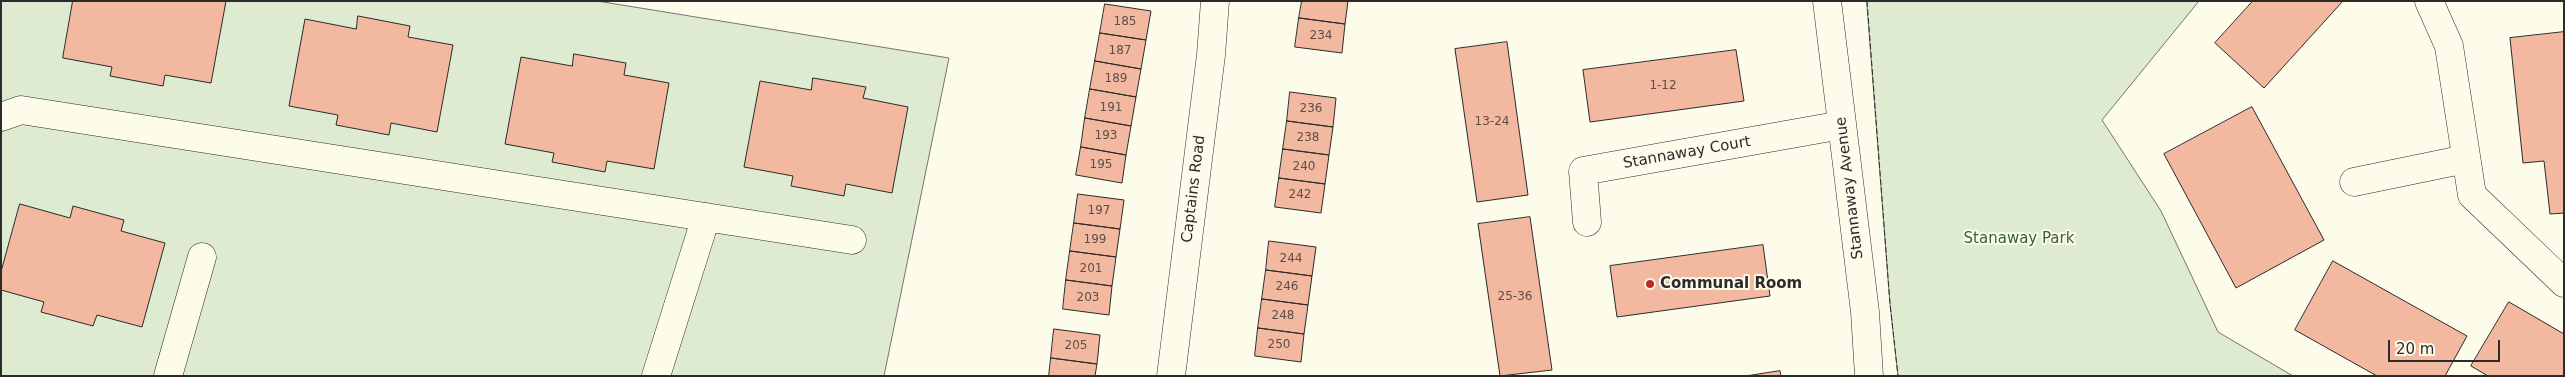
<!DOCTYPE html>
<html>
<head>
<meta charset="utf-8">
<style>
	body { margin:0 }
	#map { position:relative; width:2565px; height:377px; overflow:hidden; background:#fdfbea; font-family:"DejaVu Sans",sans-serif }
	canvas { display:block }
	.frame { position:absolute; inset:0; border:2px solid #2b2b2b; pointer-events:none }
	.scale { position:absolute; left:2388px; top:340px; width:112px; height:22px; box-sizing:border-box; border:2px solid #2b2b2b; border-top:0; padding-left:6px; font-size:15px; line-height:18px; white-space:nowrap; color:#2b2b2b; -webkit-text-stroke:4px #fdfbea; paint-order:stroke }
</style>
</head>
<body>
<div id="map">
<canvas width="2565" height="377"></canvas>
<div class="frame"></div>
<div class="scale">20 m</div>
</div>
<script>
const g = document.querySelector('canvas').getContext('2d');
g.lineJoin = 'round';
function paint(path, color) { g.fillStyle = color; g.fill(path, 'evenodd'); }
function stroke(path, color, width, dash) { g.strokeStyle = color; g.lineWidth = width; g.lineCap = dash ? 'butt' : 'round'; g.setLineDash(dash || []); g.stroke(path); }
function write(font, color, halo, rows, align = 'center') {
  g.font = font + ' "DejaVu Sans",sans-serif'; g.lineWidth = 4; g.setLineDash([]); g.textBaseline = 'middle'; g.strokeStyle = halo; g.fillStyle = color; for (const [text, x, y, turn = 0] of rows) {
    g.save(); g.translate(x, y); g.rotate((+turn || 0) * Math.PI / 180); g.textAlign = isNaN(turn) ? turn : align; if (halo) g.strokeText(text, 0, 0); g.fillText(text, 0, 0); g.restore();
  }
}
const green = new Path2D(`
	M1,1h596l352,57 -65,318h-883z
	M1867,1h332l-97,119 59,91 57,121 75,44h-395l-8,-72z`);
paint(green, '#deebd1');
stroke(green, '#74746e', 1);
const building = new Path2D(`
	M73,1h153l-15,82 -46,-8 -2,11 -53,-10 2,-9 -49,-9z
	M1302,1h46l-3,23 -46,-6z
	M2253,1h90l-79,87 -49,-45z
	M1105,4l46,7 -5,29 -46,-7z
	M358,16l52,10 -2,11 45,8 -16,87 -46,-9 -2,12 -53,-10 2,-10 -49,-9 16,-87 51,10z
	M1299,18l46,6 -3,29 -47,-6z
	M2564,32v181l-14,1 -6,-53 -21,2 -13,-125z
	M1100,33l46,7 -5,29 -46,-8z
	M1507,42l21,153 -51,7 -22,-153z
	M1736,50l8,51 -154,21 -7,-52z
	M574,54l52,9 -2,12 45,8 -15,86 -47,-8 -2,11 -53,-10 2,-9 -49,-9 16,-87 51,9z
	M1095,61l46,8 -5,28 -46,-8z
	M813,78l53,9 -3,11 45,9 -16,86 -46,-9 -2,12 -53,-10 2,-10 -49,-9 16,-86 51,9z
	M1090,89l46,8 -5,29 -46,-8z
	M1290,92l46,6 -3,29 -46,-6z
	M2252,107l72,133 -88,48 -72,-134z
	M1085,118l46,8 -5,29 -45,-8z
	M1287,121l46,6 -4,28 -46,-6z
	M1081,147l45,8 -4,28 -46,-8z
	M1283,149l46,6 -4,29 -46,-6z
	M1279,178l46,6 -4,29 -46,-6z
	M1078,194l46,6 -4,29 -46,-6z
	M20,204l50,14 3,-12 51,14 -3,11 44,12 -23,84 -45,-12 -4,11 -52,-14 3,-10 -43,-12v-18z
	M1530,217l22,153 -52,6 -22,-152z
	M1074,223l46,6 -4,28 -46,-6z
	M1269,241l47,6 -4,29 -46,-6z
	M1763,245l7,51 -153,21 -7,-51z
	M1070,251l46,6 -4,29 -46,-6z
	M2333,261l134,75 -22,40h-68l-82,-46z
	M1266,270l46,6 -4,29 -46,-6z
	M1066,280l46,6 -3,29 -46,-6z
	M1262,299l46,6 -4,29 -46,-6z
	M2509,302l55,32v42h-76l-17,-10z
	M1258,328l46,6 -3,28 -46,-6z
	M1054,329l46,6 -3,29 -46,-6z
	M1051,358l46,6 -2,12h-46z
	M1780,371l1,5h-35z`);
paint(building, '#f2b8a0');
stroke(building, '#2b2b2b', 1);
const minor = new Path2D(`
	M1827,1l38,311 4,64
	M2429,1l20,45 23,149 92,88
	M1,117l20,-7 831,130
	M2354,182l112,-23
	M1587,222l-4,-51 259,-46
	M168,376l34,-119
	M656,376l50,-159
	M1171,376l40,-321 4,-54`);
stroke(minor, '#2b2b2b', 29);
stroke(minor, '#fdfbea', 28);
stroke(new Path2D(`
	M1867,1l23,303 8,72`), '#2b2b2b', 1, [6, 2.5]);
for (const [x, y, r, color] of [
	[1650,284,5,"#c62828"]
]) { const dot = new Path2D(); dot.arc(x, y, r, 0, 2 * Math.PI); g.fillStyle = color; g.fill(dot); stroke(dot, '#fdfbea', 2); }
write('12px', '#5d4e48', null, [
	["185",1125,22],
	["234",1321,36],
	["187",1120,51],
	["189",1116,79],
	["1-12",1663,86],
	["191",1111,108],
	["236",1311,109],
	["13-24",1492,122],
	["193",1106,136],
	["238",1308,138],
	["195",1101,165],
	["240",1304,167],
	["242",1300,195],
	["197",1099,211],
	["199",1095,240],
	["244",1291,259],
	["201",1091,269],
	["246",1287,287],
	["25-36",1515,297],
	["203",1088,298],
	["248",1283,316],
	["250",1279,345],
	["205",1076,346]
]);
write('15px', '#2b2b2b', '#fdfbea', [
	["Stannaway Court",1687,153,-10],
	["Stannaway Avenue",1850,188,-97],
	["Captains Road",1194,189,-83]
]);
write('15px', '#34623c', '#fdfbea', [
	["Stanaway Park",2019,239]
]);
write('bold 15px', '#2b2b2b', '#fdfbea', [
	["Communal Room",1660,284]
], 'left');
</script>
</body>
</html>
